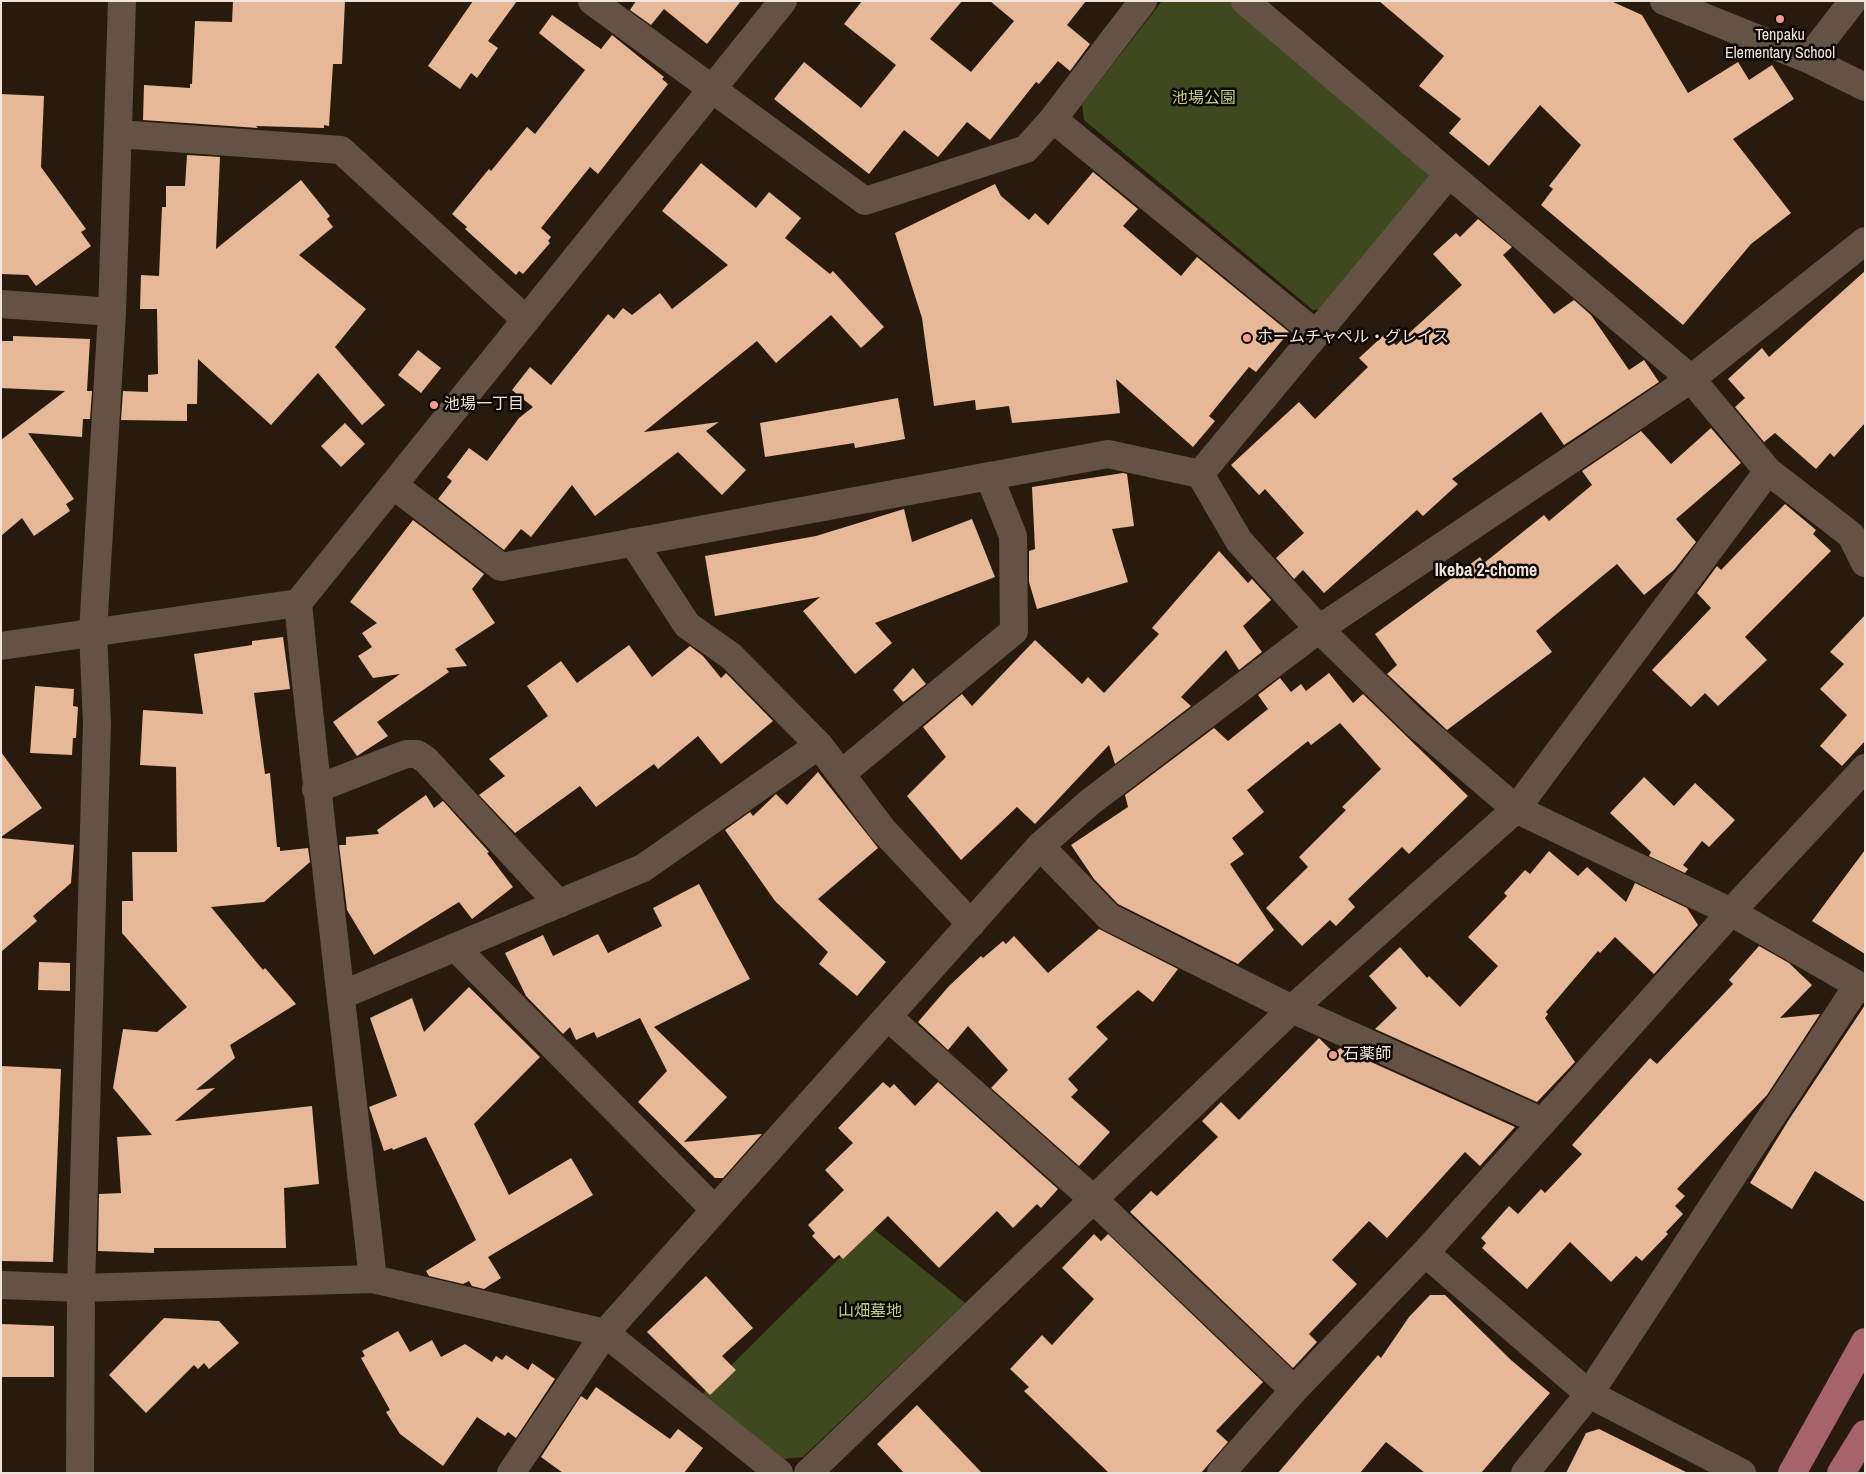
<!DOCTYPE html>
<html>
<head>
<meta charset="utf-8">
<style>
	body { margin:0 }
	#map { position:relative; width:1866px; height:1474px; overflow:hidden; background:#291a0e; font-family:"Archivo Narrow",sans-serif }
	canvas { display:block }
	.frame { position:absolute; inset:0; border:2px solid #efe4dc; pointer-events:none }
</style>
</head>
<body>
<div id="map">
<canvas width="1866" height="1474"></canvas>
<div class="frame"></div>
</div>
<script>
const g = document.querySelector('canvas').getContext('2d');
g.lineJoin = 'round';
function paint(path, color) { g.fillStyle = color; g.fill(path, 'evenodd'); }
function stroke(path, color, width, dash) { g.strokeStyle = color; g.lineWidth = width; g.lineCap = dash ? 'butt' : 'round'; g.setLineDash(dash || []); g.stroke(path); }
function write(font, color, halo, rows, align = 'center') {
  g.font = font + ' "Archivo Narrow","Noto Sans JP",sans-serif'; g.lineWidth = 5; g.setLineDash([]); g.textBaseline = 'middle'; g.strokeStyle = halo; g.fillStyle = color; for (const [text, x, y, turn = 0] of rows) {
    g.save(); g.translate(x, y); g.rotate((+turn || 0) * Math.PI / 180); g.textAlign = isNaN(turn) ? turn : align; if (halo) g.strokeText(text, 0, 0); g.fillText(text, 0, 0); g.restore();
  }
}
paint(new Path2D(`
	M1162,1h69l197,168 3,16 -105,124 -13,1 -229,-190 -2,-16z
	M871,1227l94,76 -162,154 -19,2 -82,-65z`), '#3f491e');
paint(new Path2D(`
	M233,1h112l-3,63h-9l-4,62 -5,-1v3l-68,-2 2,2 -115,-8 1,-35 46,3v-4h2l3,-63 37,1z
	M473,1h44l-29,40 10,7 -21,30 -6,-5 -11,16 -32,-23z
	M636,1h105l-34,43 -43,-35 -13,16 -21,-15z
	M862,1h100l-32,38 41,33 43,-51 -24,-20h96l-19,24 23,19 -20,27 -12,-10 -19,23 -3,-2 -46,58 -23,-18 -29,35 -34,-27 -35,44 -95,-75 30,-37 57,46 35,-43 -52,-41z
	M1379,1h232l31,14 46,78 50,-31 11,18 23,-15 22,34 -61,40 58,74 -40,31 -68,81 -142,-120 12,-16 -4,-3 32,-41 -41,-40 -51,61 -40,-33 12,-14 -42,-33 25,-30z
	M552,15l49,34 11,-14 52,42 -2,2 6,5 -70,90 -8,-7 -49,61 10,9 -3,4 2,2 -27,31 -4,-3 -3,4 -51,-46 2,-2 -15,-13 37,-45 2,2 36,-44 8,7 50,-64 -46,-37z
	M1,94l43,2 -3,71 45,62 -5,3 10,14 -55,40 -8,-11 -27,-1z
	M187,155l33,2 -4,92 85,-69 29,36 -3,3 6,8 -34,28 67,54 -31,38 50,58 -23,20 -44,-52 -47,52 -73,-66 -1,45h-10v17l-66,-1 2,-29 25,1v-17l10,-1 -1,-65h-17l1,-34 18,1 3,-69h4v-21h19z
	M701,163l55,45 13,-16 32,26 -16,20 45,36 3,-3 51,56 -23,21 -30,-33 -55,48 -19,-22 -113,91 75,-10 -13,9 40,39 -24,25 -44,-43 -83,64 -23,-31 -41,52 -10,-8 -17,21 -66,-51 14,-18 -5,-4 22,-29 18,13 32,-43 14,-11 -21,-17 18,-23 21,18 57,-71 6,5 9,-11 9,7 28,-22 12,16 56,-44 -66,-54z
	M1093,172l45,37 -15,17 58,50 16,-19 92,75 -33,40 -7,-5 -40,49 6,5 -22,26 -77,-68 4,34 -8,1 -100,9 -3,-17 -33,4 -1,-10 -41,6 -12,-88 -27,-85 100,-49 6,12 28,24 6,-7 13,12z
	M1478,219l34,28 -9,8 51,59 20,-14 17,15 38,55 15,-10 15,22 -95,63 -23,-33 -89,67 6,5 -35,32 -6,-6 -93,83 -21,-23 -9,9 -18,-21 28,-25 -39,-44 -6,6 -28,-30 68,-63 16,17 53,-52 -9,-9 26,-24 11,11 66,-60 -29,-31 23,-21 4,4z
	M1865,271v152l-31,34 -4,-4 -14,16 -41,-36 -11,9 -29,-35 10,-9 -17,-19 34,-31 7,9z
	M13,336l77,3 -3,52h5l-2,28h-7l-1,18 -54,-4 46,66 -8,5 4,7 -36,25 -12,-18 -21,18v-96l64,-49 -64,-3v-47h12z
	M418,350l23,18 -20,25 -23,-18z
	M898,398l7,41 -50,9 -1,-5 -89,14 -5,-34z
	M345,423l20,21 -24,23 -20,-21z
	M1711,428l30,35 -65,56 20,23 -22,28 -30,25 -27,-31 -81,67 16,21 -105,78 -60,-56 10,-9 -22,-31 105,-77 4,6 60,-48 5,6 43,-36 -10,-14 59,-40 30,33z
	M1123,473l4,1 7,52 -22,3 16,53 -91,27 -8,-27v-31l6,-2 -3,-62z
	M1785,504l31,26 -3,4 18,17 -86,86 22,23 -49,46 -13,-13 -14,14 -39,-37 59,-62 -14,-15 20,-27 4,4z
	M904,509l8,33 60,-23 23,58 -120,46 17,20 -37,31 -52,-63 17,-14 -105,19 -10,-60 111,-20z
	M413,520l71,54 -12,15 23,34 -40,26 12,17 -21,2 3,4 -72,50 11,14 -31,20 -24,-34 67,-48 -27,4 -15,-22 14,-9 -10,-14 15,-10 -27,-21z
	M1219,551l29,32 4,-4 19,21 -28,26 19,26 -23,18 -13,-20 -45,47 10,9 -76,58 -6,-19 -74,79 -18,-17 -56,53 -54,-64 39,-39 -23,-30 39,-33 10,12 63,-66 47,44 6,-7 16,16 55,-59 -7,-6z
	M1865,615v126l-23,25 -22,-20 27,-31 -27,-26 24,-25 -14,-12z
	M283,637l7,52 -36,4 11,81 5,-1 7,74h3v4l28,-3 2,14 -46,40 -53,5 52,63 2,-2 31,36 -66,41 5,13 -39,32 19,-2 -40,33 137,-15 7,78 -35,4 2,60h-132v5l-56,-2 1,-57 22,-1 -4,-56 35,-2 -39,-47 10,-59 34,3 30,-25 -65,-74v-32h11l-1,-49h45l-1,-85 -36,-2 3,-55 60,4 -9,-60 58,-9v-4z
	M629,645l23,32 38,-31 13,10 18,22 5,-5 47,48 -52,43 -23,-28 -40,33 -4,-5 -58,43 -16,-21 -65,47 -36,-38 26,-19 -16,-17 59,-43 -21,-30 34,-25 16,22z
	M913,668l13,16 -23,18 -10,-12z
	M1329,673l24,30 10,-9 105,102 -59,58 -7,-7 -54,52 7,8 -19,19 -6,-6 -28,26 -36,-38 42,-41 -9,-10 47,-47 -4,-3 39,-38 -41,-46 -29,22 -3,-4 -61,49 17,22 -32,26 12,16 -14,10 44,66 -36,34 -120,-60 -24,-25 -23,-34 57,-38 -3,-12 89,-67 14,13 40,-32 -10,-14 22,-17 11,14 10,-8 5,7z
	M35,686l39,3 -1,17 5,1 -2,31h-3l-1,17 -42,-2z
	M1,752l41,56 -41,29z
	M818,772l60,76 -60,51 68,63 -29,34 -38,-32 9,-12 -53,-51 -50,-71 25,-18 3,4 23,-22 11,11z
	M1644,777l30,29 21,-23 40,37 -26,27 -7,-6 -19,24 5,4 -3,4 -36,-17 2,-4 -41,-39z
	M426,795l8,13 9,-7 46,51 -2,1 26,34 -41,32 -13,-17 -85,53 -27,-45 -8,-65h7v-8l33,-3 -2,-4z
	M1,838l73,7 -3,38 -38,33 4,5 -36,31z
	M1865,850v104l-53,-33z
	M1549,851l29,25 9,-9 39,35 9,-19 52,25 11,17 -44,49 -39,-37 -15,16 -2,-2 -52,61 2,2 -3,4 30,44 -38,40 -162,-73 22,-21 -28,-32 31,-29 27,31 2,-2 31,31 38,-41 -30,-29 39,-41 -3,-3 21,-23 5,4z
	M699,884l51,95 -96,48 73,70 -43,45 78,-8 -39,44h-8l-77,-76 29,-31 -27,-53 -43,20 -3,-6 -18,8 -6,-13 -7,7 -37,-38 -21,-43 38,-18 10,21 45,-22 10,19 54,-27 -9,-18z
	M1099,929l79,40 -25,33 -15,-12 -42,37 12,12 -40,40 10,11 -7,7 39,35 -31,34 -88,-78 17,-18 -40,-44 -20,24 -30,-28 31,-36 32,-30 2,2 20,-17 3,3 8,-8 34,37z
	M1759,946l30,17 23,22 -32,33 40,-4 -53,81 -90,94 8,7 -10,10 8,8 -17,18 2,2 -26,27 -6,-5 -25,26 -41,-40 -43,47 -45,-41 4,-5 -5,-5 28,-32 9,8 23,-25 4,4 37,-39 -10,-9 78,-87 7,6 76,-80 -4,-4z
	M39,962l31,1v28l-32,-1z
	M469,987l71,70 -66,67 35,71 62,-37 22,37 -105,62 13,21 -17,11 -12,-3 -3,-5 -6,3 -34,-8 -3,-5 50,-31 -50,-103 -33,13 -1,-2 -8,3 -15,-44 28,-11 -27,-78 42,-20 12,34z
	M1865,1005v197l-50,-31 -23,38 -42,-26 38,-62z
	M1319,1038l15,15 6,-5 175,79 -35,39 -15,-14 -78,86 -18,-17 -37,39 25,24 -48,50 8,8 -24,26 -163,-156 21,-21 6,5 61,-59 -16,-16 19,-19 18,18z
	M1,1066l60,3 -8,193 -52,-1z
	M883,1082l7,6 4,-4 21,22 23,-24 120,107 -17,19 -4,-4 -24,24 -16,-17 -58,57 -51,-52 -45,43 -4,-4 -5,4 -22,-23 3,-3 -7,-8 36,-35 -19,-20 28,-27 -15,-15z
	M1094,1234l7,7 7,-7 155,148 -47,49 12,11 -27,31h-92l-85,-82 5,-4 -19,-18 32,-34 10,10 42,-46 -32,-31z
	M706,1276l47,52 -31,28 14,14 -26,25 -63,-63z
	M1430,1295h15l66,65 39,33 -69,80h-56l-39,-31 -26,31h-82l100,-118 3,3 28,-41z
	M164,1318l55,3 20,22 -30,26 -5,-6 -6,6 -4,-4 -48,48 -37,-38z
	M2,1324l52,2v51h-52z
	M398,1331l12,21 22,-12 9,17 24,-13 27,18 4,-6 6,4 4,-5 22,15 4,-7 23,16 -39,59 -8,-6 -3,4 -28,-19 -34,49 -43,-32 -14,-22 4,-2 -29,-52 4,-2 -3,-5z
	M596,1387l74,52 8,-10 25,19 -19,25h-121l-22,-16 40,-61 6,4z
	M917,1405l65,68h-78l-27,-29z
	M1599,1429l89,44h-122l20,-40z`), '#e6b897');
stroke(new Path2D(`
	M592,1l273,200 161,-52 27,-30 90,-118
	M1245,1l446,378 77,92 83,64 14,28
	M1664,1l144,58 57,28
	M1808,59l45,-58
	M1053,119l263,215
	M118,134l223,16 185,170
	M1,304l111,8
	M1200,474l248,-299
	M393,485l108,82 607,-113 92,20 39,67 80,88 95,93 102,87 215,103 134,77
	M633,542l54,83 44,31 88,89 63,84 89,95
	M298,603c22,226 50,451 75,676
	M1,646l297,-43 485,-602
	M841,774l173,-143 -1,-95 -24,-60
	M316,789l90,-35h11l9,6 133,144
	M1040,846l69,71 183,92 251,113
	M455,947l260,263
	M342,995l301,-127 176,-123
	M888,1017l206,183 200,190
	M1425,1253l164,141 153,79
	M1,1285l80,3 292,-9 232,54 174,140
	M80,1473l1,-185 16,-565 -4,-91 19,-320 10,-311
	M511,1473l94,-140 435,-487 50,-44 229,-173 372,-250 174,-138
	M808,1473l484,-464 224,-200 252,-338
	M1221,1473l73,-83 131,-137 306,-341 134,-144
	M1525,1473l64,-79 269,-409`), '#645244', 28);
stroke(new Path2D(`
	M1792,1473l73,-131
	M1841,1473l24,-39`), '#a6636c', 28);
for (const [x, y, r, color] of [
	[1780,19,5,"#f49d8c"],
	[1247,338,5,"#f49d8c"],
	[434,405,5,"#f49d8c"],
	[1333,1055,5,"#f49d8c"]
]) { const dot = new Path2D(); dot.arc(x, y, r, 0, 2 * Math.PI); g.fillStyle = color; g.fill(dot); stroke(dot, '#0d0603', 2); }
write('16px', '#efe4dc', '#0d0603', [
	["Tenpaku",1780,36,"center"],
	["Elementary School",1780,54,"center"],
	["ホームチャペル・グレイス",1257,338],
	["池場一丁目",444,405],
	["石薬師",1343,1055]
], 'left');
write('16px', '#bed187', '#0d0603', [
	["池場公園",1204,99],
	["山畑墓地",870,1312]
]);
write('bold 18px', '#efe4dc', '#0d0603', [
	["Ikeba 2-chome",1486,571]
]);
</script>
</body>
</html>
